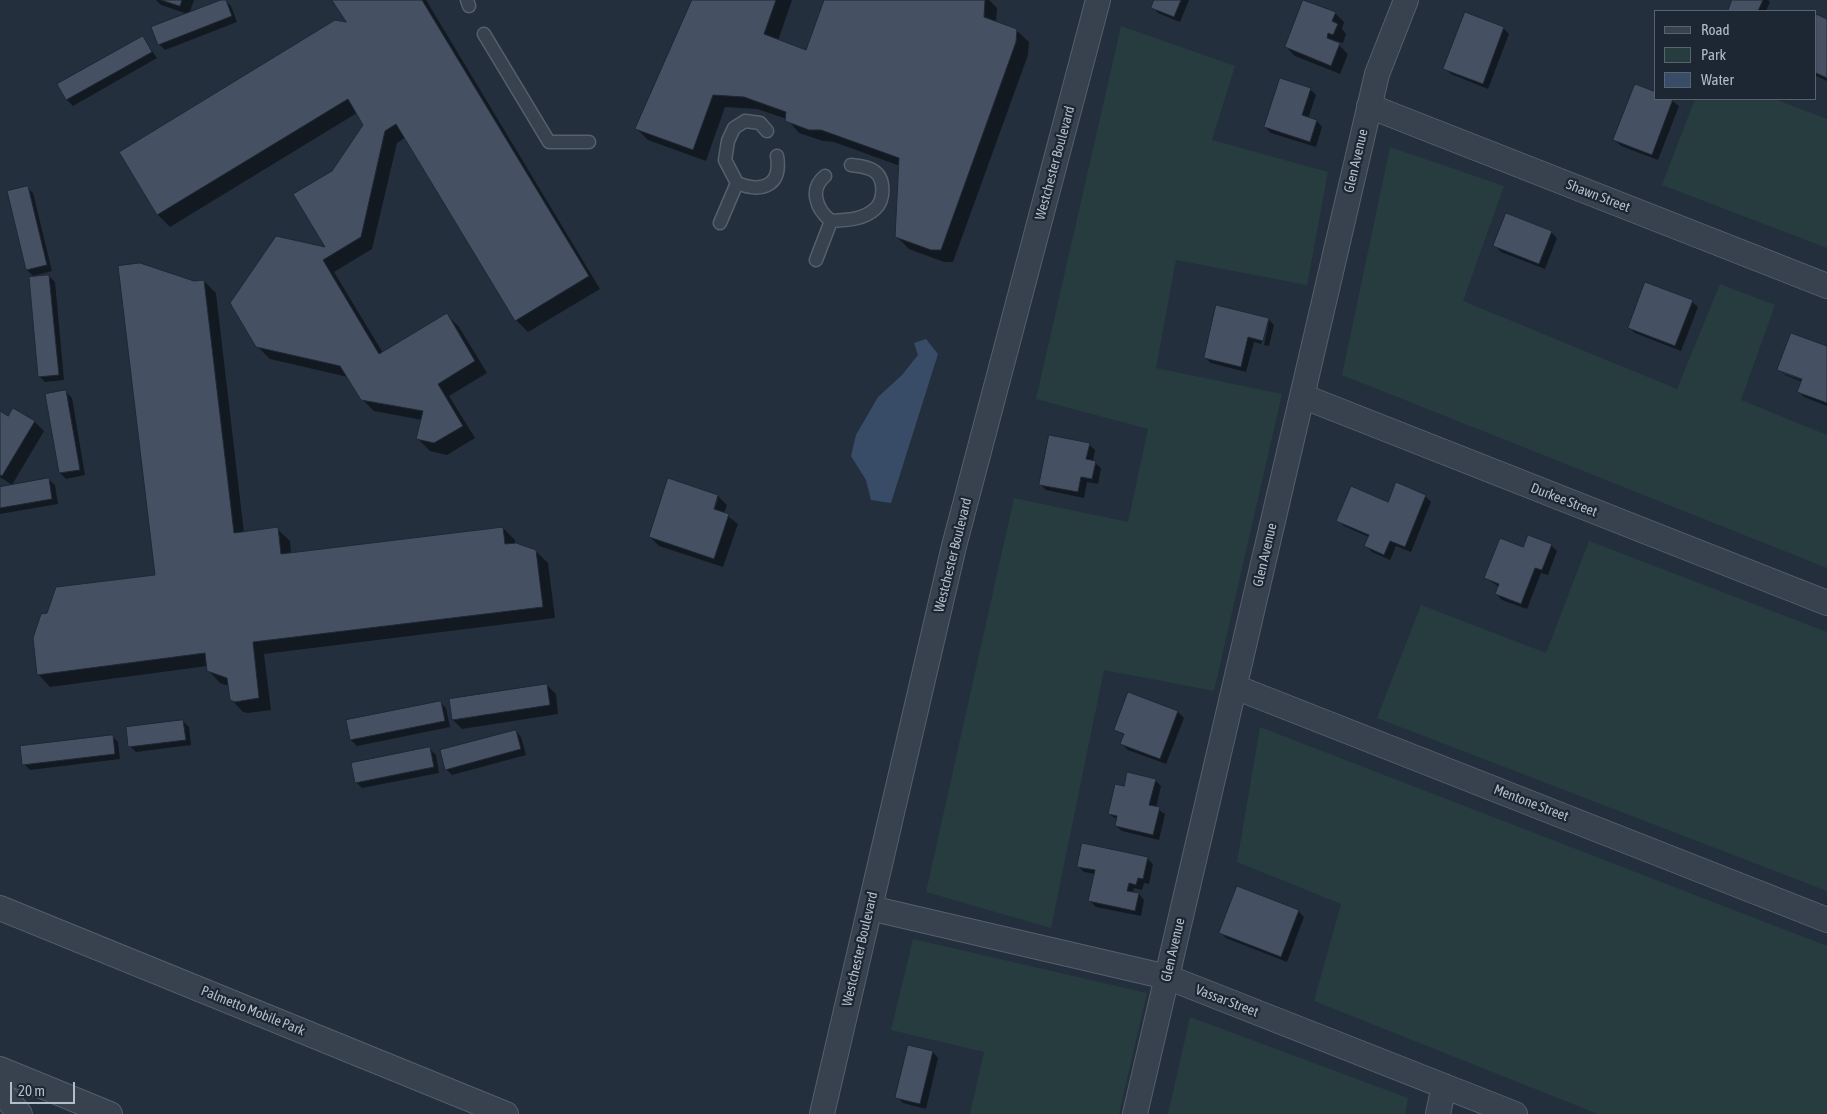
<!DOCTYPE html>
<html>
<head>
<meta charset="utf-8">
<style>
	body { margin:0 }
	#map { position:relative; width:1827px; height:1114px; overflow:hidden; background:#242f3e; font-family:"Asap Condensed",sans-serif }
	canvas { display:block }
	.legend { position:absolute; left:1654px; top:10px; width:162px; height:90px; box-sizing:border-box; background:#1d2633; border:1px solid #59626f; margin:0; padding:6px 9px; list-style:none; font-size:15px; color:#b4bcc9 }
	.legend li { display:flex; align-items:center; gap:10px; height:25px }
	.legend b { width:25px; border:1px solid #59626f }
	.scale { position:absolute; left:10px; top:1082px; width:65px; height:22px; box-sizing:border-box; border:2px solid #b4bcc9; border-top:0; padding-left:6px; font-size:15px; line-height:18px; white-space:nowrap; color:#b4bcc9; -webkit-text-stroke:4px #1d2633; paint-order:stroke }
</style>
</head>
<body>
<div id="map">
<canvas width="1827" height="1114"></canvas>
<ul class="legend">
<li><b style="height:6px;background:#38414e"></b>Road</li>
<li><b style="height:14px;background:#263c3f"></b>Park</li>
<li><b style="height:14px;background:#394c67"></b>Water</li>
</ul>
<div class="scale">20 m</div>
</div>
<script>
const g = document.querySelector('canvas').getContext('2d');
g.lineJoin = 'round';
function paint(path, color) { g.fillStyle = color; g.fill(path, 'evenodd'); }
function stroke(path, color, width, dash) { g.strokeStyle = color; g.lineWidth = width; g.lineCap = dash ? 'butt' : 'round'; g.setLineDash(dash || []); g.stroke(path); }
function write(font, color, halo, rows, align = 'center') {
  g.font = font + ' "Asap Condensed",sans-serif'; g.lineWidth = 4.5; g.setLineDash([]); g.textBaseline = 'middle'; g.strokeStyle = halo; g.fillStyle = color; for (const [text, x, y, turn = 0] of rows) {
    g.save(); g.translate(x, y); g.rotate((+turn || 0) * Math.PI / 180); g.textAlign = isNaN(turn) ? turn : align; if (halo) g.strokeText(text, 0, 0); g.fillText(text, 0, 0); g.restore();
  }
}
paint(new Path2D(`
	M1121,26l114,40 -23,74 116,32 -21,113 -131,-25 -20,108 126,26 -68,297 -110,-21 -53,258 -125,-36 88,-394 114,24 20,-93 -112,-30z
	M1695,99h79l53,20v129l-165,-63z
	M1390,147l114,39 -41,115 214,88 43,-105 55,21 -34,95 86,35v133l-485,-193z
	M1589,541l238,91v259l-450,-173 44,-113 125,48z
	M1260,727l567,219v168h-229l-284,-113 27,-97 -104,-42z
	M913,939l234,54 -28,121h-149l14,-62 -93,-22z
	M1190,1017l218,81 -3,16h-237z`), '#263c3f');
paint(new Path2D(`
	M926,339l12,15 -47,149 -20,-3 -5,-20 -15,-24 5,-21 22,-38 24,-22 16,-20 -4,-12z`), '#394c67');
paint(new Path2D(`
	M156,0h38l-5,14 36,-14 6,6 6,16 -72,28 -6,-6 29,-30 -27,-9z
	M334,0h92l174,289 -72,43 -12,-12 -110,-183 -9,6 -25,106 -38,23 49,81 63,-39 13,13 28,46 -38,23 26,42 -28,17 -17,-4 -12,-12 4,-19 -48,-9 -12,-12 -14,-22 -78,-18 -13,-13 71,-97 5,-77 32,-47 -8,-12 -187,114 -12,-12 -38,-63 228,-128z
	M693,0h99l-14,41 29,10 19,-51h163l8,8 -1,15 20,7 13,12 -1,13 -75,207h-9l-35,-13 -12,-12 3,-71 -66,-24 -11,-1 -24,-8 -12,-14 -30,-10 -32,-2 -19,54 -58,-21 -12,-12z
	M1155,0h34l-9,22 -22,-9 -6,-6z
	M1304,0l31,13 9,9 -2,7 4,5 -3,9 -8,-2 13,13 -8,20 -45,-18 -9,-9z
	M1734,0h34l2,2 -4,9h-37z
	M1816,15l11,5v61l-11,-5z
	M1503,28l6,6 -21,55 -37,-15 -6,-6z
	M142,37l15,21 -84,48 -6,-6 -9,-16z
	M1310,89l6,6 -8,24 9,2 5,6 -6,20 -45,-14 -6,-6z
	M1656,99h14l9,7 -21,54 -37,-14 -6,-6z
	M28,188l5,5 19,78 -19,5 -6,-6z
	M1551,232l6,6 -12,31 -44,-17 -6,-6z
	M49,276l6,6 9,98 -19,2 -6,-6z
	M204,281l12,12 28,240 33,-4 13,12 1,13 212,-26 12,12v4l21,7 12,12 7,55 -291,36 7,56 -23,3 -5,-1 -12,-13 -2,-13 -9,-3 -12,-13 -1,-4 -157,21 -12,-13 118,-98 38,-294z
	M1692,302l6,5 -17,44 -46,-18 -6,-5z
	M1268,319l6,6 -5,21 -5,-1 5,-24h-2l-6,23 -7,-2 -8,30 -35,-9 -6,-5z
	M1827,348v58l-23,-9 -5,-5 3,-10 -17,-7 -6,-6zM1784,371l24,9 -1,2 -23,-8z
	M66,392l6,6 13,77 -19,4 -6,-6z
	M14,409l21,13 9,9 -32,54 -12,-8v-64l9,5z
	M1089,444l6,6 -2,11 8,7 -3,16 -11,-2 -3,16 -38,-8 -6,-6z
	M49,480l6,5 3,19 -58,10v-26z
	M1396,484l30,13 5,5 -20,50 -15,-6 -6,14 -18,-8 -6,-6 3,-9 -25,-11 -6,-6 50,-17z
	M718,496l9,9 -3,8 14,11 -15,43 -64,-21 -9,-9zM715,499h3l-5,16z
	M1551,545l6,6 -9,24 -7,-2 -14,36 -25,-9 -6,-6 3,-7 -13,-9 38,-30z
	M547,685l9,9 2,20 -96,15 -9,-9z
	M1129,694l49,18 6,6 -18,46 -38,-14 -6,-6 3,-8 -10,-7z
	M440,702l6,6 4,19 -93,19 -6,-6z
	M183,721l6,6 2,18 -55,7 -6,-6z
	M516,731l5,6 5,18 -74,20 -6,-6z
	M112,736l6,6 2,17 -90,11 -6,-6z
	M430,749l6,6 3,18 -77,15 -6,-6z
	M1155,780l6,6 -5,22 9,6 -6,26 -37,-9 -6,-5 2,-6 -9,-6 16,-26z
	M1147,858l6,6 -4,20 -5,-1 -2,7 -8,-2 -1,5 6,1 5,6 -3,16 -45,-9 -6,-6 5,-27 -11,-2 -6,-6z
	M1298,911l6,6 -17,45 -61,-24 -6,-6z
	M933,1052l5,6 -12,51 -23,-6 -6,-6z`), '#0007');
const building = new Path2D(`
	M161,0h21l-2,6z
	M221,0h5l6,16 -74,29 -7,-18z
	M332,0h90l167,276 -74,45 -119,-197 -11,7 -24,106 -38,23 56,94 68,-41 28,48 -37,23 25,42 -29,17 -18,-4 7,-28 -62,-11 -21,-34 -84,-19 -26,-44 46,-67 49,11 -32,-53 39,-23 31,-46 -15,-26 -191,116 -38,-63 216,-132 11,2z
	M692,0h84l-12,34 42,16 18,-50h161l-1,17 33,12 -1,13 -75,208h-10l-36,-13 4,-79 -78,-28h-12l-24,-9 1,-9 -42,-15 -31,-2 -20,55 -58,-21z
	M1154,0h27l-7,17 -23,-9z
	M1303,0l33,12 -4,9 6,3 -5,11 -5,-2 -1,5 13,5 -9,23 -46,-19z
	M1732,0h31l-5,11h-30z
	M1465,12l39,15 -21,57 -40,-15z
	M1816,14l11,5v59l-11,-5z
	M143,36l9,16 -86,48 -9,-16z
	M1280,78l31,10 -9,27 15,5 -7,22 -46,-15z
	M1635,84l21,8v7h17l-21,56 -39,-15z
	M28,186l19,79 -21,5 -19,-79z
	M1506,213l46,18 -13,33 -46,-18z
	M140,263l54,18 10,-1 30,253 44,-6 3,27 222,-27 2,17 11,-1 20,7 7,57 -290,35 6,56 -24,4 -5,-2 -3,-22 -20,-7 -2,-18 -168,22 -4,-37 8,-24 6,-1 9,-26 99,-12 -37,-309z
	M49,275l10,100 -21,2 -9,-100z
	M1645,282l48,18 -18,46 -47,-18z
	M1216,305l53,13 -6,23 -15,-4 -7,30 -37,-9z
	M1791,333l36,13v57l-30,-11 5,-13 -25,-9z
	M66,390l14,80 -21,3 -14,-79z
	M13,408l22,13 -33,55 -2,-1v-64l8,5z
	M1049,435l41,8 -4,16 10,2 -4,18 -11,-2 -3,15 -39,-7z
	M49,478l3,21 -52,9v-21z
	M668,478l50,17 -4,14 15,5 -15,45 -65,-22z
	M1396,482l30,13 -21,52 -15,-6 -6,14 -20,-9 5,-11 -33,-14 15,-35 37,16z
	M1528,535l24,9 -10,26 -7,-2 -14,36 -26,-10 4,-10 -15,-6 16,-40 23,9z
	M547,684l3,21 -98,15 -3,-21z
	M1128,692l50,19 -18,48 -40,-15 4,-10 -10,-4z
	M441,701l4,20 -95,19 -4,-20z
	M183,720l3,20 -58,7 -2,-20z
	M516,730l5,19 -76,21 -5,-20z
	M113,735l2,19 -93,11 -2,-19z
	M430,747l4,20 -79,16 -4,-20z
	M1127,772l29,7 -7,26 11,2 -7,28 -38,-9 2,-10 -9,-2 7,-30 9,2z
	M1082,843l66,14 -5,22 -5,-1 -2,7 -7,-2 -2,8 12,2 -4,18 -47,-10 7,-31 -18,-3z
	M1237,886l62,24 -18,47 -62,-24z
	M908,1045l25,6 -13,53 -25,-6z`);
paint(building, '#455162');
stroke(building, '#1f2835', 1);
const lane = new Path2D(`
	M467,0l2,6
	M484,34l65,108h40
	M825,176c-16,13 -9,33 6,45
	M737,183l-12,-23 3,-19 6,-13 11,-7 15,2 7,8
	M720,223l17,-40c25,10 45,3 40,-27
	M816,260l15,-39c15,-1 32,-1 44,-12 10,-9 10,-31 -1,-38 -7,-5 -15,-5 -23,-6`);
const street = new Path2D(`
	M1369,106l458,180
	M1302,396l525,207
	M1235,687l592,233
	M0,908l506,206
	M870,908l297,69 348,137
	M0,1069l110,45
	M0,1091l20,23
	M822,1114l132,-568 144,-546
	M1135,1114l242,-1040 29,-74
	M1438,1114l6,-28`);
stroke(lane, '#565f6c', 15);
stroke(street, '#565f6c', 26);
stroke(lane, '#38414e', 12);
stroke(street, '#38414e', 24);
write('14px', '#b4bcc9', '#1d2633', [
	["Glen Avenue",1356,161,-77],
	["Westchester Boulevard",1055,163,-75],
	["Shawn Street",1598,196,21],
	["Durkee Street",1564,500,21],
	["Westchester Boulevard",953,555,-76],
	["Glen Avenue",1265,555,-77],
	["Mentone Street",1531,803,21],
	["Westchester Boulevard",860,949,-77],
	["Glen Avenue",1173,950,-77],
	["Vassar Street",1227,1001,21],
	["Palmetto Mobile Park",253,1011,22]
]);
</script>
</body>
</html>
